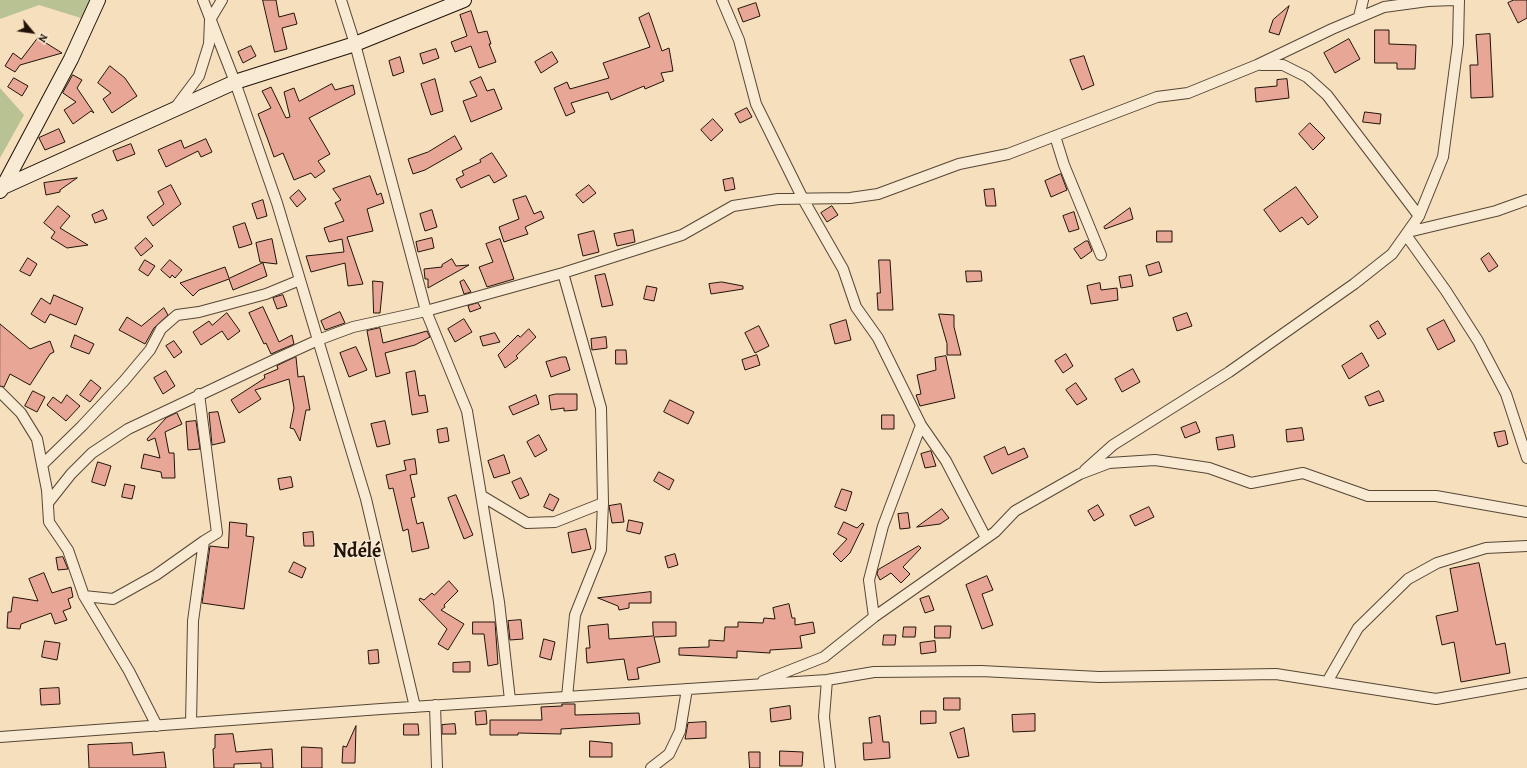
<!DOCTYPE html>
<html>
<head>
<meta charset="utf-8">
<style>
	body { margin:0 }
	#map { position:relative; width:1527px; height:768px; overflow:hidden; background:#f5dfbc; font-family:Alegreya,serif }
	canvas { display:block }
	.north { position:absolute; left:12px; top:12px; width:40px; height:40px; -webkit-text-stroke:3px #f8ead3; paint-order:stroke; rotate:119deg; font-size:11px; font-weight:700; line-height:16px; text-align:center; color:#221309 }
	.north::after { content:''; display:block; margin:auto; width:14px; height:18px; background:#221309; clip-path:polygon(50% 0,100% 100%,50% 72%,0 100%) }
</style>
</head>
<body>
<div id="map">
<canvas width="1527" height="768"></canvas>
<div class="north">N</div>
</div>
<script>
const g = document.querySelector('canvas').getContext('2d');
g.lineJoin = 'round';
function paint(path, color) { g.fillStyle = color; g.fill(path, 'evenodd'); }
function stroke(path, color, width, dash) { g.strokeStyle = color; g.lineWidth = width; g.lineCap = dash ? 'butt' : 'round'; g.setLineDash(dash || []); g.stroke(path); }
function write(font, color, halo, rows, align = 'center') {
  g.font = font + ' Alegreya,serif'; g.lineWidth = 3; g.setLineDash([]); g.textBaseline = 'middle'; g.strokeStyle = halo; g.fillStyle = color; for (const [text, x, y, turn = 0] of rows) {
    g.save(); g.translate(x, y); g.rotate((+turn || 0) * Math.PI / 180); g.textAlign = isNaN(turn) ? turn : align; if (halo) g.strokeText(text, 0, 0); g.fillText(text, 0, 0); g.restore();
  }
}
paint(new Path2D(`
	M0,0h89l-8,18 -42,-13 -39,14z
	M0,88l24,27 -24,43z`), '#b8c293');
const building = new Path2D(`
	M263,0h13l3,17 15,-4 3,11 -15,4 5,21 -12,3z
	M1514,0h13v18l-9,5 -10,-20z
	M756,3l4,13 -17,6 -5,-13z
	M1289,6l-10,29 -10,-3 4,-12z
	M471,11l7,22 9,-2 4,13h-2l7,18 -17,6 -8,-22 -16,6 -4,-10 16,-6 -7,-21z
	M649,13l13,38 7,-3 4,23 -12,2 3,8 -19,8 -1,-3 -33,14 -3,-8 -37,11 4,9 -9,4 -12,-28 13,-6 3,7 39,-11 -6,-15 47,-16 -11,-29z
	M1375,30h14v14l27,1 -1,24h-18v-6h-22z
	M1490,34l3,63 -22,1 -1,-33h8l-2,-30z
	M38,38l24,15 -42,12 -5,7 -10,-6 8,-13 8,6z
	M1349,39l11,20 -25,14 -11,-20z
	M251,46l5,10 -13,7 -5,-11z
	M436,49l3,9 -16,6 -3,-10z
	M552,52l6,10 -17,11 -6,-11z
	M1084,56l10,29 -12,5 -12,-30z
	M400,57l4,15 -11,4 -4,-15z
	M110,66l15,12 12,18 -25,17 -9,-14 8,-6 -13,-10z
	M73,75l9,5 -5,8 17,25 -3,-2 -18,13 -9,-14 12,-8 -13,-9z
	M481,77l6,14 7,-2 8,20 -31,13 -8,-21 14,-5 -7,-14z
	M14,78l14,8 -6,10 -14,-9z
	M435,79l8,32 -12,4 -10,-31z
	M1287,79l2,19 -33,4 -1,-14 22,-2v-6z
	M332,84l3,6 18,-5 2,9 -46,24 21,36 -12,7 7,10 -10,7 -4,-5 -17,7 -11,-27 -9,4 -6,-17 -10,-26 13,-6 -9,-17 9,-4 15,31 4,-1 -6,-25 10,-4 5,13z
	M747,108l5,9 -12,6 -5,-9z
	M1365,112l16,2 -1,10 -17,-2z
	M713,119l10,11 -12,11 -10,-11z
	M1310,123l15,15 -12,12 -14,-16z
	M59,129l6,13 -20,8 -6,-12z
	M455,136l7,13 -37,21 -12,4 -5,-15 20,-7z
	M206,139l6,13 -11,5 -3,-6 -32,16 -8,-17 23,-10 3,8z
	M131,144l4,10 -18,7 -4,-10z
	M492,153l15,23 -13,7 -5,-8 -28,13 -5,-9 8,-4 -2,-4 19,-9 -1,-2z
	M1061,174l6,16 -16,7 -6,-16z
	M370,176l7,19 4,-2 3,10 -17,6 6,22 -26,6 16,47 -15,2 -3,-23 -34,9 -5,-16 38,-4 -2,-13 -13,3 -5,-14 20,-7 -9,-18 6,-3 -8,-11z
	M77,178l-17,12v2l-14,3 -2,-12z
	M733,178l2,11 -10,2 -2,-11z
	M171,185l10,19 -28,22 -6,-9 17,-13 -6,-12z
	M589,185l7,8 -13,10 -7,-8z
	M1296,187l22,30 -10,8 -6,-8 -22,15 -16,-22z
	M994,189l2,17h-10l-2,-16z
	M299,190l7,9 -9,8 -7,-9z
	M526,196l8,18 7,-3 3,7 -19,9 3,7 -24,8 -5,-15 20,-8 -6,-19z
	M263,200l4,16 -10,3 -5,-15z
	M58,206l12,10 -10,12 28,17 -21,3 -16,-10 4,-6 -11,-9z
	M832,206l6,9 -11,7 -6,-9z
	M1130,208l3,11 -28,10 -1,-2z
	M103,210l4,9 -12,4 -3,-8z
	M432,210l5,17 -12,4 -5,-17z
	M1074,212l5,17 -10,3 -6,-16z
	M245,223l7,21 -13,4 -6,-21z
	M633,230l2,12 -18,4 -3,-12z
	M594,231l5,21 -16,4 -5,-21z
	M1157,231h15v11h-15z
	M146,238l7,8 -12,10 -6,-8z
	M432,238l2,10 -16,4 -2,-10z
	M272,239l5,25 -17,-2 -4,-19z
	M500,239l14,40 -27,8 -8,-20 14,-5 -7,-18z
	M1086,241h2l4,10 -11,8 -7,-10z
	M1489,253l9,13 -9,6 -8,-13z
	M28,258l9,6 -7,12 -10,-5z
	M452,259l4,7 13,-1 -41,23v-9h-3l-1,-10 18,-2v-2z
	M145,260l10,6 -7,10 -9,-6z
	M170,260l12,10 -7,8 -3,-3 -2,3 -9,-8z
	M879,260h11l3,50h-15l-1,-17h3z
	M1159,262l3,10 -13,4 -3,-10z
	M263,263l4,13 -34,14 -4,-11 -30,11 -6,6 -13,-13 45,-16 4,11z
	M966,271h15l1,10 -15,1z
	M605,274l8,31 -11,2 -7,-31z
	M1131,275l2,11 -12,2 -2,-11z
	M464,280l7,12 -7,2 -4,-12z
	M373,281l10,1 -3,31h-6z
	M722,282l21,4v3l-32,5 -2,-10z
	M1100,283l1,7 16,-2 1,12 -27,4 -4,-18z
	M647,286l10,2 -3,13 -10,-2z
	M54,295l29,13 -7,17 -26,-11 -5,9 -14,-9 10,-16 9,6z
	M283,295l4,11 -10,3 -4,-11z
	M478,303l3,5 -11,4 -2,-6z
	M263,307l16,35 13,-7 2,9 -23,10 -5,-11 -2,1 -15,-31z
	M164,308l4,7 -14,13 -9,16 -26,-14 8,-13 14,9z
	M340,312l5,11 -20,7 -4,-9z
	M227,313l13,18 -12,9 -6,-9 -21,14 -8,-13 16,-11 3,4z
	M1187,313l5,13 -15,5 -4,-13z
	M939,314l15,1v12l7,28h-14v-11z
	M464,319l8,13 -17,10 -7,-13z
	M846,320l5,20 -16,4 -5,-19z
	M1444,320l11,21 -17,9 -11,-21z
	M1378,321l8,13 -8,5 -8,-13z
	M0,324l30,25 20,-8 4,11 -4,2 -20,31 -20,-11 -6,13 -4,-1z
	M759,326l10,20 -14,7 -10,-20z
	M380,328l3,15 44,-12 3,6 -15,8 -30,8 5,20 -14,4 -9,-46z
	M529,329l7,8 -20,19 2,2 -13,10 -7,-13 20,-20 2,2z
	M495,333l5,9 -17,4 -3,-9z
	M75,335l19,9 -5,10 -18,-7z
	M606,337l1,11 -15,2 -1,-11z
	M174,341l8,11 -8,6 -8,-12z
	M356,347l11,23 -18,7 -9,-24z
	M616,350h10l1,14h-11z
	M1362,353l7,13 -20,13 -7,-13z
	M1066,354l7,12 -10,7 -8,-12z
	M757,355l3,10 -15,5 -3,-10z
	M946,356l9,42 -35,8 -4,-11 5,-1 -4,-19 19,-5 -1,-12z
	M296,357l2,20 6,-1 6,34h-4l-6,31 -6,-12 -4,-1 4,-20 -5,-29 -34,11 6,9 -22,14 -8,-13 34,-22 -1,-3 14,-6 -1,-3z
	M562,357h4l4,13 -19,7 -5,-15z
	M1133,369l7,13 -18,10 -7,-13z
	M166,371l9,15 -12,8 -9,-16z
	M415,371l4,25 6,-1 3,17 -16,3 -6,-42z
	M91,380l10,8 -11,14 -10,-7z
	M1076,383l11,16 -10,6 -11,-15z
	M33,391l12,6 -8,15 -12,-6z
	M1379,391l5,10 -15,5 -4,-9z
	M556,394h21v16l-13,1v-3l-13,2 -2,-14z
	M67,395l13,11 -14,15 -19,-16 6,-8 8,6z
	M536,395l3,9 -26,11 -4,-8z
	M670,400l24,12 -6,12 -24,-12z
	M218,412l7,30 -13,3 -3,-32z
	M177,413l5,11 -17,8 4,21h5l1,25h-13l-1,-6 -20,-4 3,-14 16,4 -5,-20 -7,3 -1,-2 19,-21z
	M882,415h12v14h-12z
	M196,421l4,28 -12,1 -2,-28z
	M385,421l5,23 -13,3 -6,-23z
	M1196,422l4,10 -15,6 -4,-10z
	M447,428l2,13 -10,2 -2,-13z
	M1302,428l2,12 -17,2 -1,-12z
	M1505,431l3,13 -10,3 -4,-14z
	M539,435l8,15 -12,7 -8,-15z
	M1233,435l2,12 -17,3 -2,-12z
	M1005,447l3,8 16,-7 4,9 -36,17 -8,-17z
	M931,451l5,15 -11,2 -4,-14z
	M504,455l6,18 -16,5 -6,-17z
	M415,459l2,15 -7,1 5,22 -4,1 6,26 6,-2 6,26 -17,4 -4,-23 -5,2 -10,-43 -4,1 -3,-14 20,-5 -2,-9z
	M98,462l13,4 -6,20 -13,-4z
	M659,472l15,8 -5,10 -15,-9z
	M291,477l2,10 -13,3 -2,-11z
	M521,478l8,17 -9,4 -8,-17z
	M125,484l10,2 -3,13 -10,-2z
	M842,489l10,3 -6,19 -11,-4z
	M550,494l9,5 -6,12 -9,-4z
	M456,495l17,40 -9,4 -16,-41z
	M621,504l3,18 -12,1 -3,-17z
	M1098,505l6,10 -10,6 -6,-10z
	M1149,507l5,10 -19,9 -5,-10z
	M942,509l7,9 -9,6 -23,3z
	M908,513l2,15 -10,1 -2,-15z
	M629,520l14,3 -3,11 -13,-3z
	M230,522l17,2 -1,12 8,1 -10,72 -42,-6 8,-57 18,2z
	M844,522l13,6 5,-5 2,1 -14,29 -9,9 -8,-8 14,-15 -9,-5z
	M586,529l5,20 -19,4 -4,-20z
	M313,532l1,14h-10l-1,-13z
	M919,546l2,2 -18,19 7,7 -9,9 -10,-10 -11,7 -3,-6 1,-4z
	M675,554l3,11 -10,3 -3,-11z
	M63,557l5,12 -10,1 -2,-12z
	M294,562l12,6 -4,10 -13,-6z
	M1479,563l17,82 9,-2 5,30 -49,9 -7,-40 -12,3 -6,-29 22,-5 -8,-42z
	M44,573l8,20 19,-6 2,10 -5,2 3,9 -8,3 4,9 -12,4 -4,-11 -30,11 -1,5 -13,-1 1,-16h3l2,-15 25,4 -9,-22z
	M987,576l6,14 -11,4 11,31 -11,4 -16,-44z
	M449,581l9,10 -14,14 1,2 -4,3 23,14 -16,26 -10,-6 9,-15 -28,-29 1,-2 4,2 8,-7 2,2z
	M651,592v11h-22v5l-10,2 -1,-4 -20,-8z
	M929,596l5,14 -9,3 -5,-14z
	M789,604l3,14h3v7l18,-3 2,11 -15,3 2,12 -32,2v3l-33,-2v7l-58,-3v-7l30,-1v-7l15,1 1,-14h13v-5l25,1 1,-5 11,1 -2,-11z
	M521,620l2,19 -13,1 -2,-19z
	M473,622h22l3,42 -10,2 -4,-32h-11z
	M653,622h23v14l-22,1 6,25 -23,6 2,11 -11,1 -4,-21 -37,4 -1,-15h4l-2,-22 20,-2 1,15 44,-3z
	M935,626h16l-1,12h-15z
	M904,627h12l-1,10h-12z
	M884,635h12l-1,10h-12z
	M544,639l11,3 -4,18 -11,-3z
	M45,641l15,2 -3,17 -15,-3z
	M935,641l1,11 -15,2 -1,-11z
	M378,650l1,13 -10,1 -1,-13z
	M470,662v10h-17v-9z
	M59,688l1,16 -19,1 -1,-16z
	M944,698h16v12h-16z
	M562,704h13v11l64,-2 1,11 -79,5v5l-43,-1v2h-28v-15h52l-1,-13 21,-1z
	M790,706l1,13 -20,3 -1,-13z
	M486,711l1,13 -11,1 -1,-13z
	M921,711h15v12l-15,1z
	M1035,714v17l-22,1 -1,-17z
	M880,716l3,26h6l1,16 -26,2 -1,-17h9l-3,-25z
	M706,722v16l-21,1 3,-16z
	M404,724h14l1,11h-15z
	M455,724l1,10h-14v-9z
	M356,726l-1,37h-13l1,-17 3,1z
	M964,728l5,28 -11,2 -8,-25z
	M233,734l3,18 36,-3 1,19h-12v-5l-27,1v4h-20l-1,-19 2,-1v-13z
	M590,741l22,2v14h-22z
	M132,743l1,12 31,-3 2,16h-77l-1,-23z
	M302,747l20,1v20h-20z
	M780,751l23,1 -1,14h-22z
	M749,752h11v16h-10z`);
paint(building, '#e8a796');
stroke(building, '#221309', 1);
const street = new Path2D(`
	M203,0l32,82 42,121 41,137 48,159 49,208
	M341,0l14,44 71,267 41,100 32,191 11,98
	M722,0l17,40 17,64 47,95 40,70 13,38 22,31 43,87 25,36 40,77
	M1359,17l4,-17
	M1261,65h22l24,12 20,18 92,121
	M175,108l24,-32 10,-32 1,-24 12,-20
	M1055,136l9,29 37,90
	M1408,232l88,-21 31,-11
	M1406,235l40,56 32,50 28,53 21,64
	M563,273l38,135 2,95 -2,47 -26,65 -8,82
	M0,392l21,21 16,26 10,51 2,32 19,28 16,46 45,75 28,55
	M42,465l40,-39 42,-45 26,-31 11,-21 16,-14 22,-3 67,-18 34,-14
	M1085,470l28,-25 116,-73 125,-88 38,-30 27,-38 24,-59 15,-113 1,-44
	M482,496l45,27 28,-1 48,-19
	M48,503l23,-29 21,-21 36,-24 144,-68 46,-21 35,-13 73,-16 137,-38 69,-22 50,-16 51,-29 45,-7 72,-1 28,-4 81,-30 49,-10 149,-57 31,-4 69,-28 75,-36 52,-22 44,-6 26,-1
	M84,596l29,3 43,-24 48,-34
	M874,617l-5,-37 14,-54 38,-101
	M827,680l-3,37 6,51
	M763,681l61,-24 50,-40 121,-85 20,-21 65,-37 29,-11 46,-3 54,8 42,15 52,-10 65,23h68l91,16
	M1327,682l31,-54 50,-49 29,-16 49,-15 41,-2
	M435,705l2,63
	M191,723l2,-102 11,-80 13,-8 -18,-139
	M0,737l381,-28 446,-29 47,-8 107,-1 118,6 177,-3 160,25 91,-16
	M651,768l18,-14 11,-23 7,-42`);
const secondary = new Path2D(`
	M3,187l68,-128 27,-59
	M0,191l3,-4 232,-105 120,-38 109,-44`);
stroke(street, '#574636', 12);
stroke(secondary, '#221309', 16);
stroke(street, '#f8ead3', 10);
stroke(secondary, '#f8ead3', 14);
write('bold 20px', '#221309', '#f8ead3', [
	["Ndélé",357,552]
]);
</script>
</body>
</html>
